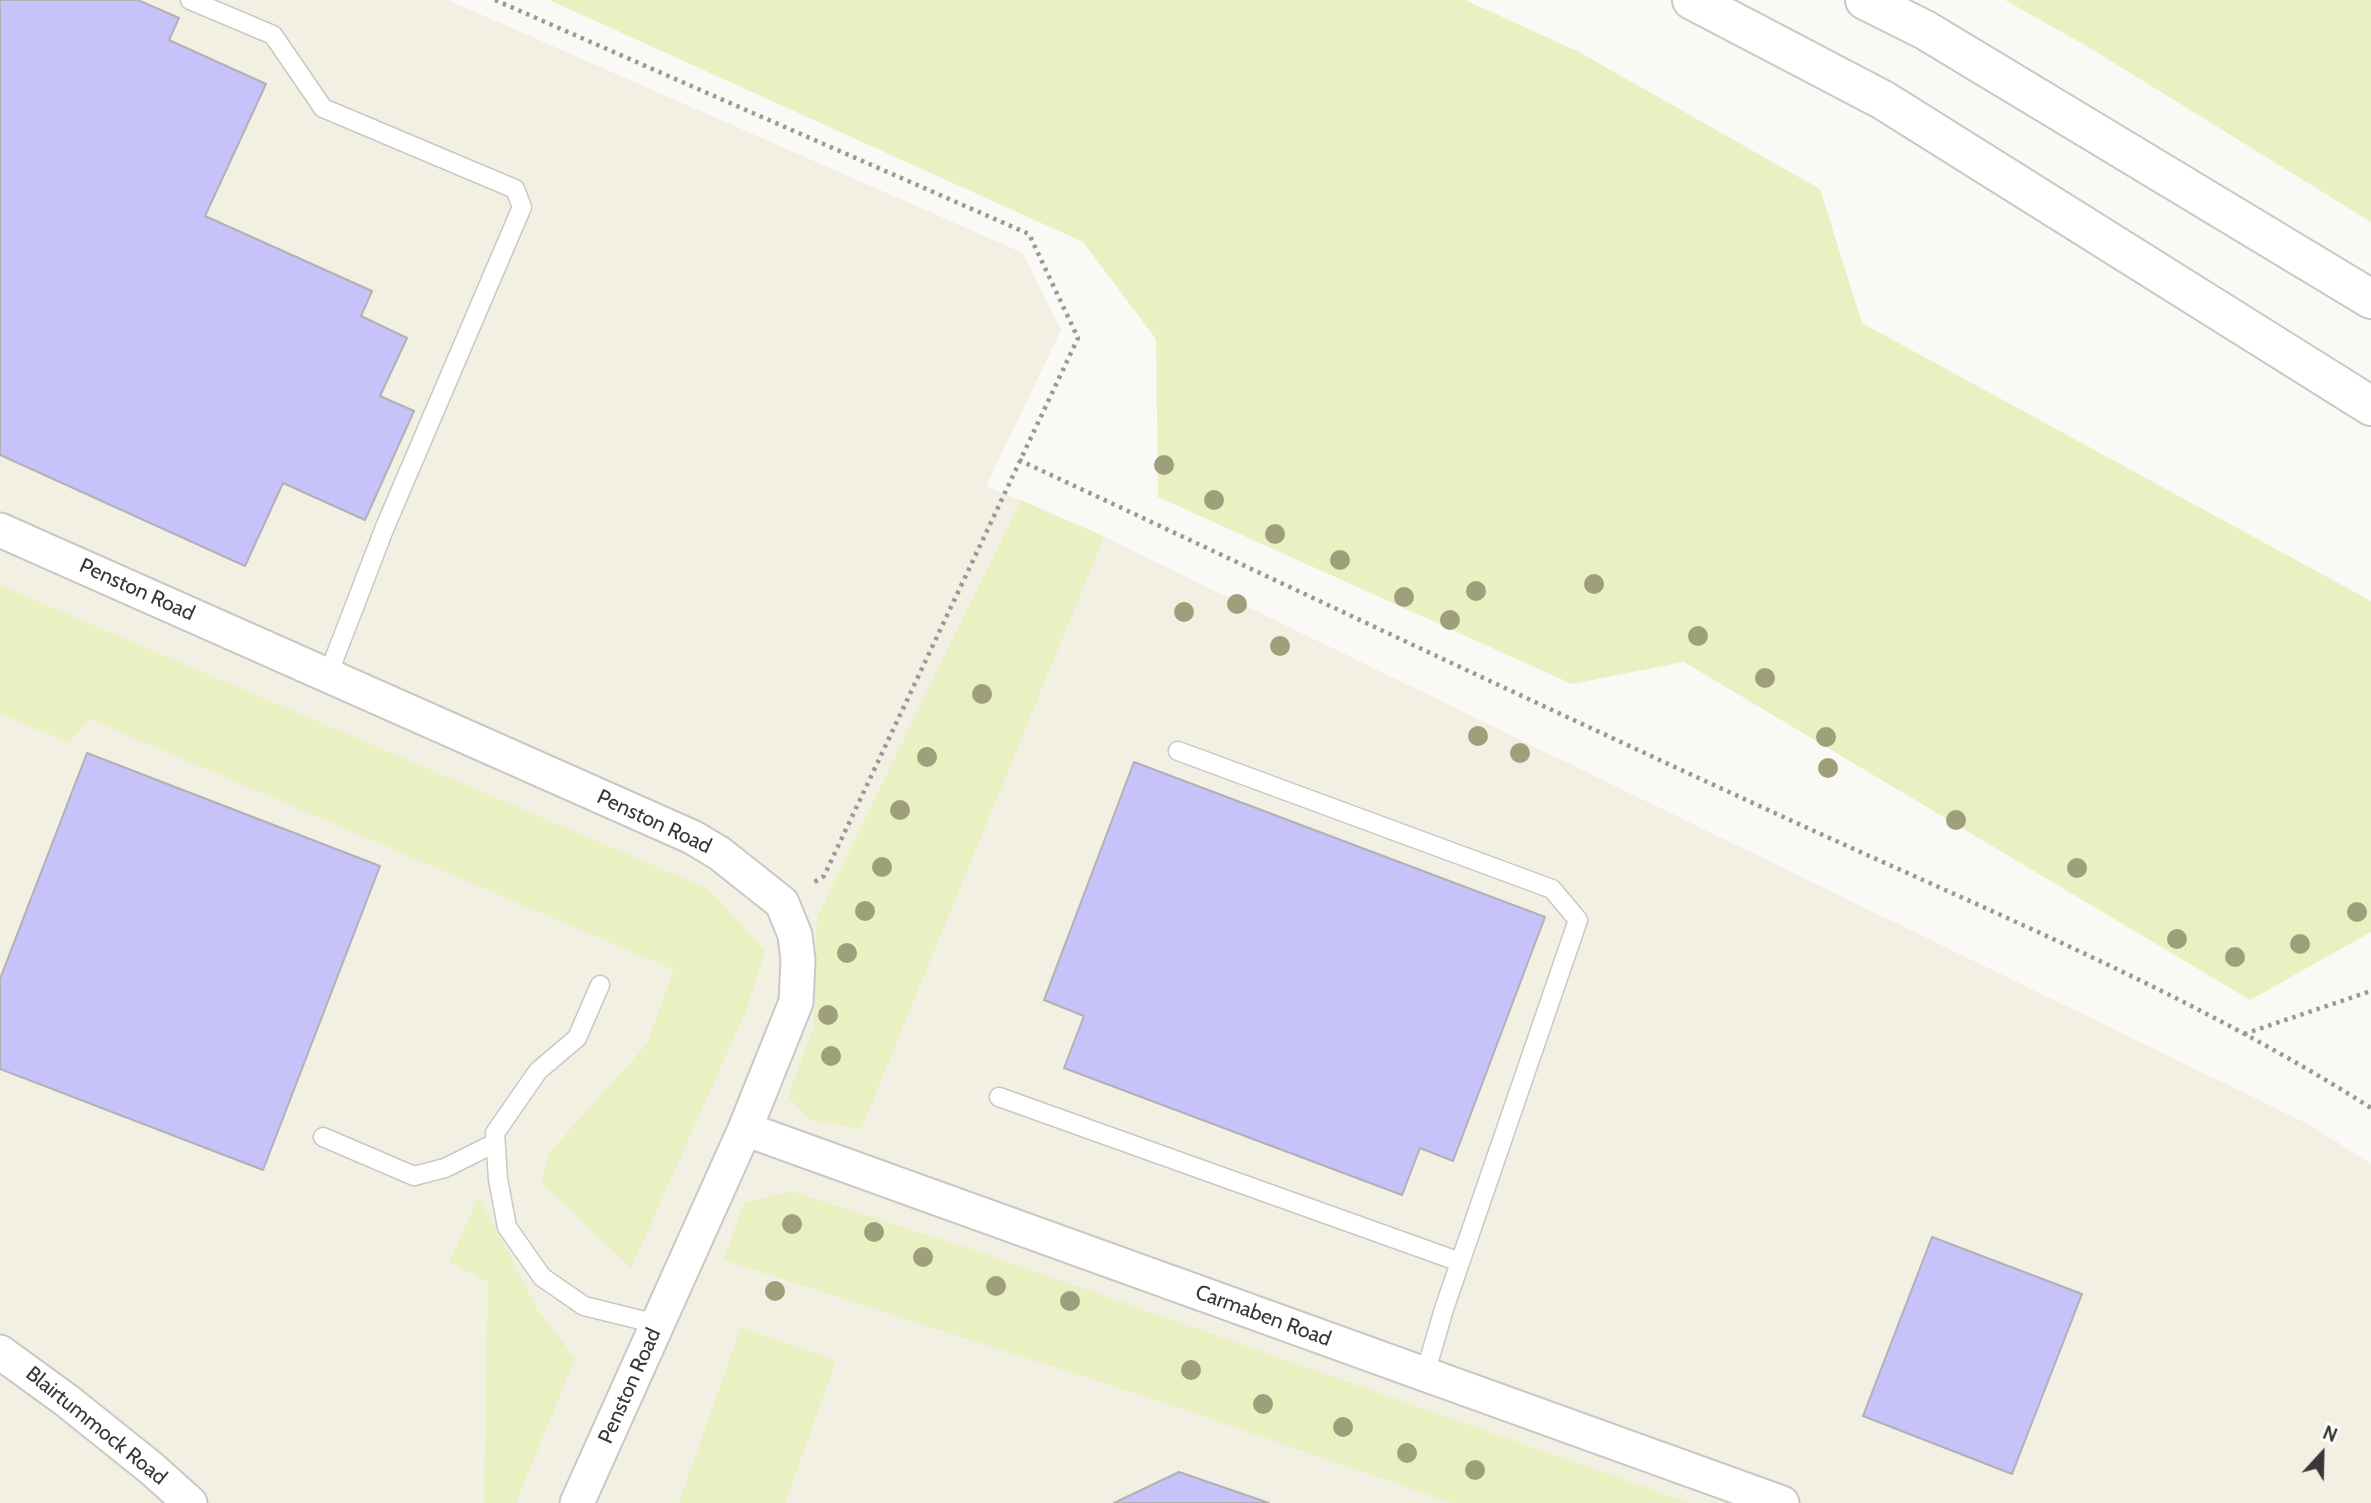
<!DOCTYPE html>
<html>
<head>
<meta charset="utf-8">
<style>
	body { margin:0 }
	#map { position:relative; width:2371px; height:1503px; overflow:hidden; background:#faf9f5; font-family:Cabin,sans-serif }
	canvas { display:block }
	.north { position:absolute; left:2287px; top:1419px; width:70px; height:70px; -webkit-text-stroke:5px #fff; paint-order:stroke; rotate:22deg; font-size:19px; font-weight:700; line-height:28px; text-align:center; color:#383736 }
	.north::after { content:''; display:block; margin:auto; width:24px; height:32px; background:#383736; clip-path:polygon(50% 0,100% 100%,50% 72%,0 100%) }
</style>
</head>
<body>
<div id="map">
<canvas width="2371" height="1503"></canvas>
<div class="north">N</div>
</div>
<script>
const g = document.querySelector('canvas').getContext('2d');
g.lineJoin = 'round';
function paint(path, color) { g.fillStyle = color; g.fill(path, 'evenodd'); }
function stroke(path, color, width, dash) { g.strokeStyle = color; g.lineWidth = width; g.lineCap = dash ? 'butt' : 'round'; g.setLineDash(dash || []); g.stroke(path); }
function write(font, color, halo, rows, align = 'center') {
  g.font = font + ' Cabin,sans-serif'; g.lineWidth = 5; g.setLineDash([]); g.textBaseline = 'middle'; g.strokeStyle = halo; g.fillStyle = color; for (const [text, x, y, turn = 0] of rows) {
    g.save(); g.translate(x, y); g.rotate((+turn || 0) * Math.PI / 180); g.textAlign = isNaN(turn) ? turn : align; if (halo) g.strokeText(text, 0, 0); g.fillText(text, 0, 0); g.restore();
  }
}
paint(new Path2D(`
	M0,0h448l575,253 38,77 -75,156 96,40 1228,599 61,39v339h-2371z`), '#f2efe3');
paint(new Path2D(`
	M549,0h916l114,52 241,137 42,134 509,278v331l-121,68 -566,-338 -112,22 -414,-187 -2,-158 -73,-97z
	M2005,0h366v222l-281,-174z
	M1021,500l83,37 -243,592 -52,-10 -21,-23 26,-70 3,-109z
	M0,585l709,304 56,62 -18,57 -116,260 -90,-86 9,-30 97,-108 27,-74 -584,-251 -22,23 -68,-28z
	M790,1191l184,59 716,253h-238l-287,-100 -441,-143 20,-57z
	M479,1196l59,115 37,47 -59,145h-32l4,-221 -39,-20z
	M741,1327l95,34 -51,142h-106z`), '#e9f1c2');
const building = new Path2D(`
	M0,0h138l41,18 -10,22 97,44 -61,132 167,75 -11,25 46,22 -27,58 34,15 -49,109 -82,-37 -38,83 -245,-111z
	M87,753l293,113 -117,304 -263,-101v-90z
	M1134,762l411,155 -92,244 -33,-13 -18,47 -338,-127 20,-52 -40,-16z
	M1932,1237l150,57 -70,180 -149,-58z
	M1179,1472l90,31h-155z`);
paint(building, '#c8c2fa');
stroke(building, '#b1b1b5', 2);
const service = new Path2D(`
	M190,0l83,35 50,73 192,81 7,18 -137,320 -57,148
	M1178,751l374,138 26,31 -134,389 -19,65
	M600,985l-23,53 -39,33 -43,62 3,46 9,48 35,50 42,29 73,18
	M999,1097l461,165
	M323,1137l91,39 31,-8 50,-25`);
const minor = new Path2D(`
	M0,530l692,307 27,16 63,50 13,32 3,25 -2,42 -51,127 -168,374
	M745,1129l1037,374
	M0,1352l66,48 85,68 39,35`);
const motorway = new Path2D(`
	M1692,0l191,100 488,306
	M1865,0l60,30 446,269`);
stroke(service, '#c9c8c4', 21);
stroke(minor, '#c9c8c4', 37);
stroke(motorway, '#c9c8c4', 42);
stroke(new Path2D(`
	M495,0l534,234 49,104 -254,538 -13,8
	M1019,460c257,120 513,242 771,360 196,90 399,172 581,288
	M2244,1034l127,-43`), '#9a9997', 4.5, [3.5, 5]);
stroke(service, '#fff', 18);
stroke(minor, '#fff', 33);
stroke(motorway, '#fff', 38);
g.fillStyle = '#9ea07b';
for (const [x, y] of [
	[1164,465],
	[1214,500],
	[1275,534],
	[1340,560],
	[1594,584],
	[1476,591],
	[1404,597],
	[1237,604],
	[1184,612],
	[1450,620],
	[1698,636],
	[1280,646],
	[1765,678],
	[982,694],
	[1478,736],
	[1826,737],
	[1520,753],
	[927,757],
	[1828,768],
	[900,810],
	[1956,820],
	[882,867],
	[2077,868],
	[865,911],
	[2357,912],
	[2177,939],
	[2300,944],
	[847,953],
	[2235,957],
	[828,1015],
	[831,1056],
	[792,1224],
	[874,1232],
	[923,1257],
	[996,1286],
	[775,1291],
	[1070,1301],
	[1191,1370],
	[1263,1404],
	[1343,1427],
	[1407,1453],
	[1475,1470]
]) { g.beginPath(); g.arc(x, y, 10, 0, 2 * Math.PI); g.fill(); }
write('21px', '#383736', '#fff', [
	["Penston Road",137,590,24],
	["Penston Road",654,822,25],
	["Carmaben Road",1263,1316,20],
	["Penston Road",630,1386,-66],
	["Blairtummock Road",96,1426,39]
]);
</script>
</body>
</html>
